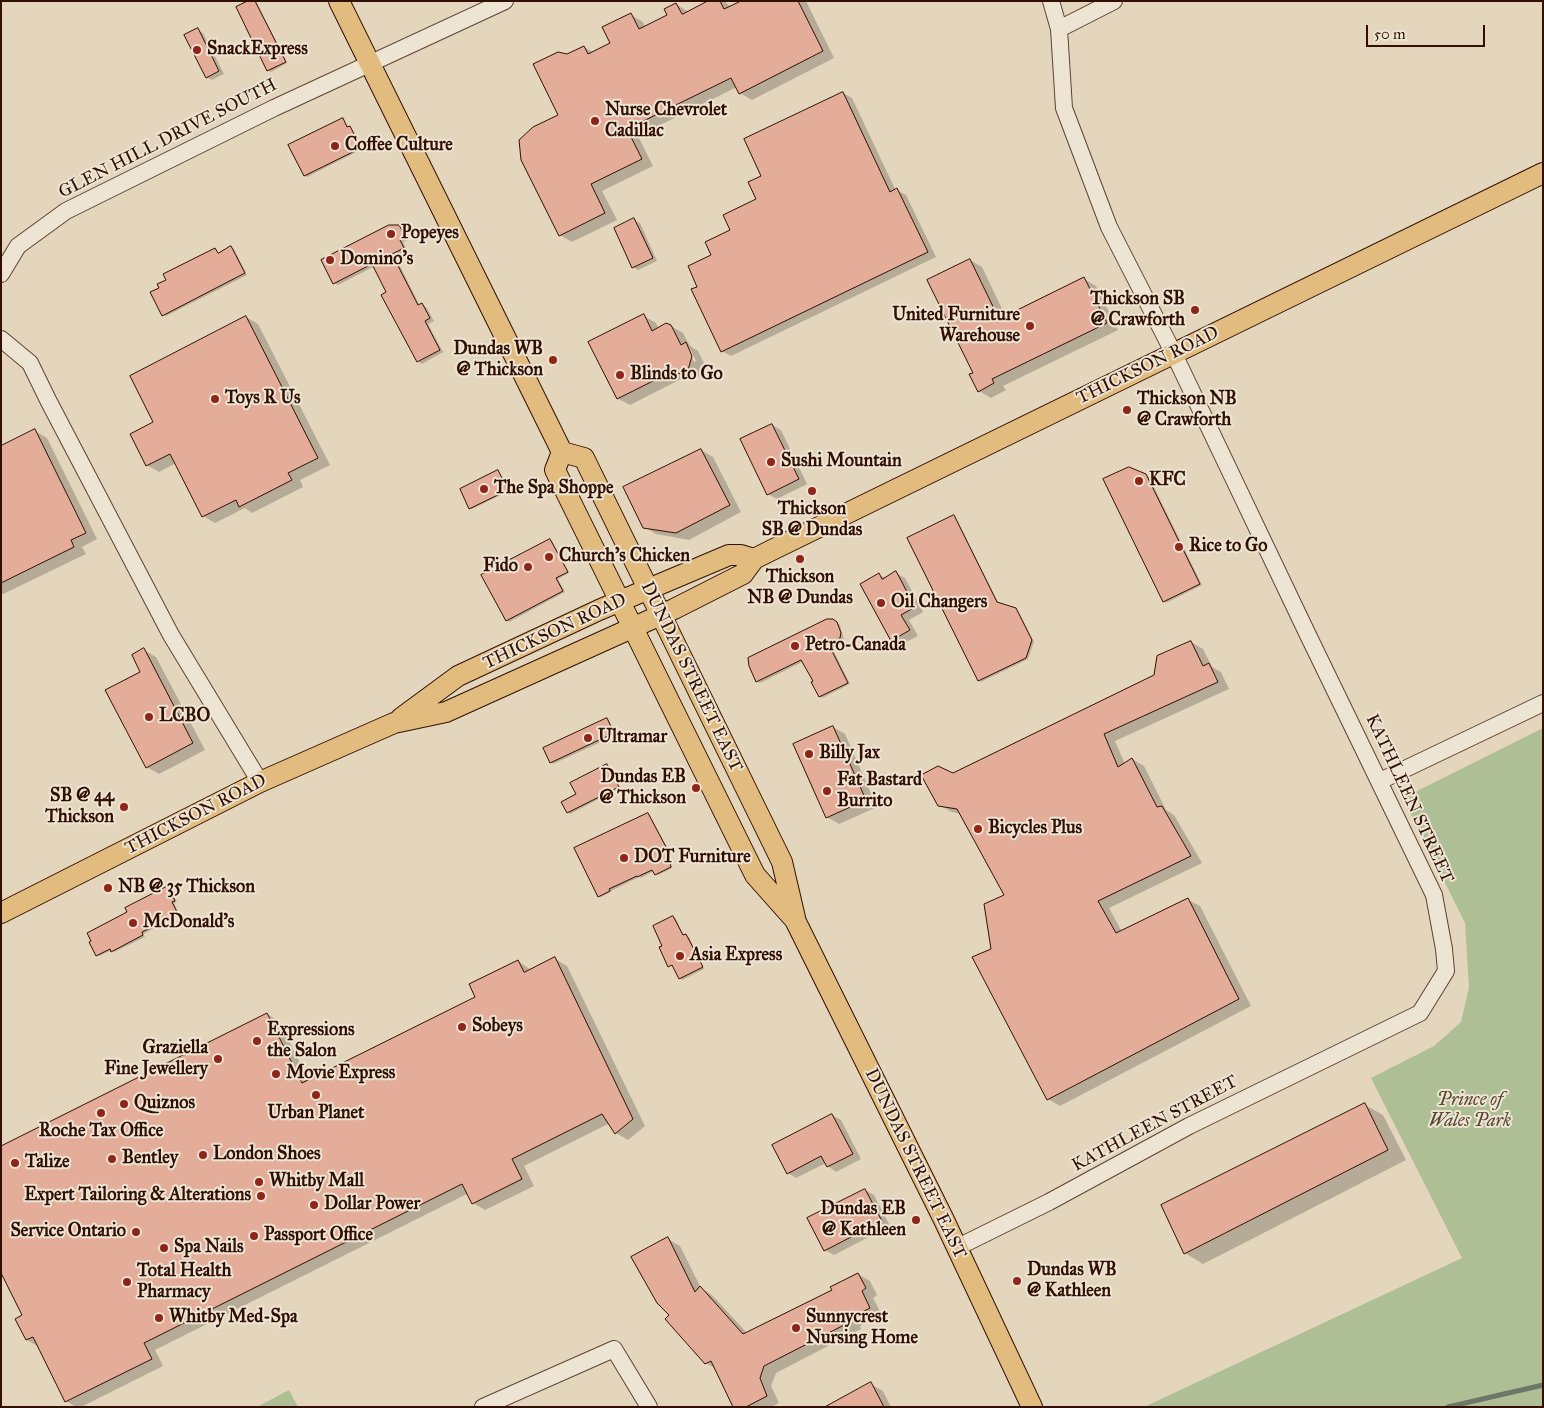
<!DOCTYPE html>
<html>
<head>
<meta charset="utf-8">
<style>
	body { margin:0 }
	#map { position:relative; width:1544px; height:1408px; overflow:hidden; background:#e4d6bd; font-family:"IM FELL Great Primer",serif }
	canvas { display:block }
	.frame { position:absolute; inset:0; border:2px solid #311003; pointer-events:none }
	.scale { position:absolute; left:1366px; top:25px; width:119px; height:22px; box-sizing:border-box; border:2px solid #311003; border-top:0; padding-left:6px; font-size:15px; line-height:18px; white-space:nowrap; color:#311003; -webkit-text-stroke:4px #ede4d4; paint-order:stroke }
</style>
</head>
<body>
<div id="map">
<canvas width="1544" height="1408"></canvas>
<div class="frame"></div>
<div class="scale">50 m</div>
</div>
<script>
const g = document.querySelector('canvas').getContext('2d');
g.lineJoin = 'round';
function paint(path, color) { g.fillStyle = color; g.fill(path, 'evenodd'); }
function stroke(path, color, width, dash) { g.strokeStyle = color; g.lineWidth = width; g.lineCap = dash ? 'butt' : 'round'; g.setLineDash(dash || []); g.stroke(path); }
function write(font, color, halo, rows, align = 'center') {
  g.font = font + ' "IM FELL Great Primer",serif'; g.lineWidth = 4; g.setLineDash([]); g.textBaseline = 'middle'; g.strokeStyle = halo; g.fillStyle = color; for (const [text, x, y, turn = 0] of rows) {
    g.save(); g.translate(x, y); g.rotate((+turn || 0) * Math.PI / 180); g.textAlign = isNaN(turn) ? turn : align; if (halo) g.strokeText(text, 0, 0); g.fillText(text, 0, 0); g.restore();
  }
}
paint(new Path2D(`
	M1543,728v679h-399l318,-149 -91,-180 63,-32 27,-24 8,-35 -4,-64 -62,-125z
	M289,1390l9,17h-41z`), '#aebf95');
paint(new Path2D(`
	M251,1h5l31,62 -16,9 -3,-2z
	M711,1h13l7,6 13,-6h62l28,57 -82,42 -12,-7 -3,-6 -99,49 15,30 -51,25 15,29 -45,22 -12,-7 -1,-120 8,-60 17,-8 10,6 18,-9 19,-29 12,7 2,5 24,-12 7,-11 13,8z
	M198,30l5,3 21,41 -12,6 -6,-3z
	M843,93l9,5 44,93 1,-1 9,5 30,62 -205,99 -9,-5 -23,-64 14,-31 44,-56 6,-24z
	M343,119l6,9 3,1 10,20 -55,28 -2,-2z
	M634,220l6,3 17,38 -19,9 -5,-3z
	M399,226l4,3 6,11 -6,2 4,8 -12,6 25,50 2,-2 4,3 8,14 -6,3 15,28 -21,12 -4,-3 -43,-95 -37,19 -4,-2z
	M231,247l3,2 13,26 -81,41 -3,-1 -2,-27 54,-39 4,5z
	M970,260l12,7 24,50 78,-38 12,7 22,44 -115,56 3,4 -15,8 -12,-7 -4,-18z
	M644,316l12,7 3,6 12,-3 12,7 7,13 8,5 6,12 -4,13 -9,4 -6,-3 -55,28 -13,-7zM686,344l4,5 6,12 -2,1z
	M246,317l12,7 72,141 -30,15 3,7 -51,26 -7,-5 -30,15 -12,-7 -27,-53 -17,9 -12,-7 8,-42z
	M772,425l9,5 26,54 -30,15 -9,-5z
	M35,431l12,7 50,101 -15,8 4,7 -85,41v-148z
	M701,450l12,7 28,55 -52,28 -33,-6 -12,-7z
	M498,472l2,1 9,18 -37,18 -2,-1z
	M1146,475l3,2 53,108 -36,18 -2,-2z
	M954,516l2,2 43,86 19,7 16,31 -6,17 -47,23 -2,-2z
	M550,540l2,1 17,32 -11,6 7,13 -56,30 -2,-2z
	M896,573l9,5 18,34 -14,8 9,16 -18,9 -8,-5 -13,-65 7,3z
	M836,622l4,3 4,15 -2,3 -10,5 18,36 -28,14 -2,-2 -5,-14 -11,-21 -44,22 -3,-2z
	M1191,642l12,7 9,18 9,5 8,17 -114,52 10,23 7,-5 12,7 22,44 8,5 28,48 -93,45 13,24 66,-32 12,6 51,100 -191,100 -12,-7 -55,-149 12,-55 -44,-81 -9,-2 -13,-7 14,-31 202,-98z
	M144,650l12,7 49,93 -46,24 -12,-7 -5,-95z
	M607,719l2,2 7,14 -63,29 -2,-2z
	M833,727l12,7 32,73 -38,17 -12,-7z
	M607,766l3,1 10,21 -50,26 -2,-2 10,-17z
	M648,814l2,2 18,33 4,19 -14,7 -4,-4 -13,7 -2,-1 -28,14v1l-10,5 -2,-1z
	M168,888l2,1 7,13 -3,1 6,12 -37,19 2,3 -31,15 -2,-2 -13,6 -2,-1z
	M673,917l3,2 8,17 5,1 15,32 -22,11 -2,-2 -6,-12h-5l-5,-20z
	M555,959l12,7 78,160 -17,14 -12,-7 -6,-10 -86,43 10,20 -49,24 -12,-7 -4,-10 -314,157 8,16 -82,41h-5l-10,-6 -27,-54 -12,-7 -3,-24 243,-302 12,7 30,60 168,-84 41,-36 13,9z
	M1365,1105l18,10 23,45 -203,104 -18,-11z
	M832,1115l9,5 20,39 -25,13 -8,-6 -2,-3 -30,15 -8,-5z
	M865,1190l9,5 16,31 -56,29 -9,-5z
	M668,1239l12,7 21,42 11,7 35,38 86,-43 25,-16 12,7 7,14 -4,3 9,17 -22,11 1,3 -85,44 -5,13 8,17 -8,4h-36l-19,-38 -10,-6 -35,-48z
	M871,1384l12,7 8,16h-63z`), '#0003');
stroke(new Path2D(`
	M1448,1407l95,-22`), '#6e7668', 5);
const building = new Path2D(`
	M248,1h7l31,61 -19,9 -31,-64z
	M708,1h12l4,8 17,-8h57l25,50 -84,43 -8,-16 -104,51 15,30 -51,25 14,29 -46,23 -38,-76 -2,-20 14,-13 25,-12 -25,-51 25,-12 9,2 17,-8 4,8 22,-11 -8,-16 29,-14 8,16 28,-14 -3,-6 12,-6 6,11z
	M198,28l21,43 -13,7 -22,-43z
	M843,92l47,100 7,-4 31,64 -207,100 -30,-63 6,-2 -9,-21 23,-11 -6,-13 25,-12 -7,-15 33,-16 -8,-17 13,-6 -17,-37z
	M343,118l4,9 3,-1 11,22 -57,28 -16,-31z
	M634,218l19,40 -21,10 -18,-40z
	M389,225h10l7,13 -6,2 4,8 -12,6 26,51 4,-2 8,15 -5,3 15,29 -23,12 -36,-67 5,-3 -14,-28 -39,20 -12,-24z
	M231,246l14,27 -83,43 -12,-24 9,-4 -2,-4 9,-4 -3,-6 52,-26 3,5z
	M970,259l29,60 85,-42 23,46 -115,56 2,4 -16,9 -9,-18 4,-1 -46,-93z
	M644,314l8,17 14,-8 5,2 10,20 5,-3 6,14 -4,14 -10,4 -3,-4 -58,29 -29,-57z
	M246,316l72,142 -30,15 4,7 -53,27 -3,-7 -34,17 -32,-63 -24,12 -16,-32 23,-12 -23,-46z
	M772,424l27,55 -32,16 -27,-56z
	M35,429l51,104 -15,7 3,7 -73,36v-137z
	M701,449l29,56 -54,28 -33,-5 -20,-41z
	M1129,467l17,7 54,110 -37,18 -60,-123z
	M498,470l10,20 -39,19 -9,-20z
	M954,515l43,87 19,6 16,32 -6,18 -48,23 -71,-143z
	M550,539l18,33 -12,6 7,13 -57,30 -25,-46z
	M896,571l19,36 -14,8 9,15 -19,11 -31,-57 19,-11 3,6z
	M827,619h6l4,3 4,11 -2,9 -9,5 18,36 -29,14 -8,-15 2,-1 -12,-21 -45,22 -7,-16 -1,-8z
	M1191,641l12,25 6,-3 9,19 -114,52 14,33 14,-9 25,49 5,-1 29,50 -93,45 18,32 72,-35 51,101 -192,101 -75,-143 19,-8 -7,-45 20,-9 -47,-86 -19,-3 -17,-31 17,-9 15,7 201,-98 3,-19z
	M144,648l49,95 -47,25 -41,-78 35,-18 -8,-17z
	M607,718l7,15 -64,30 -7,-15z
	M833,726l33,74 -40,18 -33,-74z
	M607,764l12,23 -52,26 -6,-11 15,-8 -6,-11z
	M648,813l18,34 5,20 -16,8 -3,-5 -15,7v-1l-28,13 1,2 -12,6 -24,-49z
	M168,886l7,15 -3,1 6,12 -36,18 1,3 -32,17 -1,-3 -14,7 -7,-14 2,-1 -4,-8 40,-21 -2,-4z
	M673,916l10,19 3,-1 17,33 -24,12 -7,-14 -4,2 -9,-20 3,-1 -9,-20z
	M555,957l78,162 -18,15 -13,-20 -90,45 10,20 -50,25 -10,-20 -318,159 8,16 -87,43 -32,-65 -7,3 -11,-21 7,-4 -21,-42v-127l266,-133 35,70 173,-86 -6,-13 49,-24 6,12z
	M1365,1103l23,47 -204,104 -23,-49z
	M832,1114l21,40 -26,13 -6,-11 -34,18 -15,-29z
	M865,1189l17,32 -58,30 -17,-33z
	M668,1237l27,55 5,-6 43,48 89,-44 -2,-3 28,-14 8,15 -4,3 8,17 -21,11 1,3 -86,44 -4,12 7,18 -21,11h-13l-22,-46 -6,3 -40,-45 4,-4 -12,-12 -26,-46z
	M871,1382l13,25h-59z`);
paint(building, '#e3ad9a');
stroke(building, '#311003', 1);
const minor = new Path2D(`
	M1059,29l55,-28
	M1,274l17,-28 48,-35 208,-103 231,-107
	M1,339l29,24 18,37 123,235 89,147
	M1380,781l163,-78
	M956,1248l93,-46 140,-76 231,-113 26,-42 -2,-22 -10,-54 -126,-260 -134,-281 -65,-127 -45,-119 -5,-79 -8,-28
	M483,1407l131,-58 35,58`);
const major = new Path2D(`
	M339,1l223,451 -7,18 200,405 40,45
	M562,452l22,6 198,404 14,60 148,298 88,187
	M401,718l57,-42 141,-66 130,-55h12l13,4
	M1,913l259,-131 134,-59 52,-11 228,-103 69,-35 11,-15 16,-8 773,-378`);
stroke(minor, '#5e4232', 18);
stroke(major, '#311003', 22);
stroke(minor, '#ede4d4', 16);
stroke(major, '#e2bb7e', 20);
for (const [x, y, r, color] of [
	[197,50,5,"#8f2418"],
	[595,121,5,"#8f2418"],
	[335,146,5,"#8f2418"],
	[391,234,5,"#8f2418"],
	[330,260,5,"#8f2418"],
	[1195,310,5,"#8f2418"],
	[1030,326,5,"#8f2418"],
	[553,360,5,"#8f2418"],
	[620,375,5,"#8f2418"],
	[215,399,5,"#8f2418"],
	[1127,410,5,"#8f2418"],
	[771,462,5,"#8f2418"],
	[1139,481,5,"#8f2418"],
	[484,489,5,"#8f2418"],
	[812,491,5,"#8f2418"],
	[1179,547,5,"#8f2418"],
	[549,557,5,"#8f2418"],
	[800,559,5,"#8f2418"],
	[528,567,5,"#8f2418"],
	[881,603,5,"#8f2418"],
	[795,646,5,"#8f2418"],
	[149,717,5,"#8f2418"],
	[588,738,5,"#8f2418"],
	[809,754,5,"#8f2418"],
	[696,788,5,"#8f2418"],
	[827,791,5,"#8f2418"],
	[124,807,5,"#8f2418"],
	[978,829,5,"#8f2418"],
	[624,858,5,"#8f2418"],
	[108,888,5,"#8f2418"],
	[133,923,5,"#8f2418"],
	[680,956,5,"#8f2418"],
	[462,1027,5,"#8f2418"],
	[257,1041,5,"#8f2418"],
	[218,1059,5,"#8f2418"],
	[276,1074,5,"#8f2418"],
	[316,1095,5,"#8f2418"],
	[124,1104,5,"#8f2418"],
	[101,1113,5,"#8f2418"],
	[203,1155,5,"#8f2418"],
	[112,1159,5,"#8f2418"],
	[15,1163,5,"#8f2418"],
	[259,1182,5,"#8f2418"],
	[261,1196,5,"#8f2418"],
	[314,1205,5,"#8f2418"],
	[916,1220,5,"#8f2418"],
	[136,1232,5,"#8f2418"],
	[254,1236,5,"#8f2418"],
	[164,1248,5,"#8f2418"],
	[1017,1281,5,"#8f2418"],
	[127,1282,5,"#8f2418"],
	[159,1318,5,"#8f2418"],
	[796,1328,5,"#8f2418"]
]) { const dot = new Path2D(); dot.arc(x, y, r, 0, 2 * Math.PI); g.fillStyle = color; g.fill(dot); stroke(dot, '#ede4d4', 2); }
write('bold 18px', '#311003', '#ede4d4', [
	["SnackExpress",207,50],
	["Nurse Chevrolet",605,111],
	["Cadillac",605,132],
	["Coffee Culture",345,146],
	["Popeyes",401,234],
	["Domino's",340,260],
	["Thickson SB",1185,300,"right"],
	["@ Crawforth",1185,321,"right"],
	["United Furniture",1020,316,"right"],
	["Warehouse",1020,337,"right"],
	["Dundas WB",543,350,"right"],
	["@ Thickson",543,371,"right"],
	["Blinds to Go",630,375],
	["Toys R Us",225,399],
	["Thickson NB",1137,400],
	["@ Crawforth",1137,421],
	["Sushi Mountain",781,462],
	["KFC",1149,481],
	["The Spa Shoppe",494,489],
	["Thickson",812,510,"center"],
	["SB @ Dundas",812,531,"center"],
	["Rice to Go",1189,547],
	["Church's Chicken",559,557],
	["Fido",518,567,"right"],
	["Thickson",800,578,"center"],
	["NB @ Dundas",800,599,"center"],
	["Oil Changers",891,603],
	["Petro-Canada",805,646],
	["LCBO",159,717],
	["Ultramar",598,738],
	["Billy Jax",819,754],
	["Dundas EB",686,778,"right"],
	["@ Thickson",686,799,"right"],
	["Fat Bastard",837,781],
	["Burrito",837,802],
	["SB @ 44",114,797,"right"],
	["Thickson",114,818,"right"],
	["Bicycles Plus",988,829],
	["DOT Furniture",634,858],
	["NB @ 35 Thickson",118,888],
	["McDonald's",143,923],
	["Asia Express",690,956],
	["Sobeys",472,1027],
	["Expressions",267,1031],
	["the Salon",267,1052],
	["Graziella",208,1049,"right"],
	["Fine Jewellery",208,1070,"right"],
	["Movie Express",286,1074],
	["Quiznos",134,1104],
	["Urban Planet",316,1114,"center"],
	["Roche Tax Office",101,1132,"center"],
	["London Shoes",213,1155],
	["Bentley",122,1159],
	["Talize",25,1163],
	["Whitby Mall",269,1182],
	["Expert Tailoring & Alterations",251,1196,"right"],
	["Dollar Power",324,1205],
	["Dundas EB",906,1210,"right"],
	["@ Kathleen",906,1231,"right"],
	["Service Ontario",126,1232,"right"],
	["Passport Office",264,1236],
	["Spa Nails",174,1248],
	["Dundas WB",1027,1271],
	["@ Kathleen",1027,1292],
	["Total Health",137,1272],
	["Pharmacy",137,1293],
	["Whitby Med-Spa",169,1318],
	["Sunnycrest",806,1318],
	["Nursing Home",806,1339]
], 'left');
write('18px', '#311003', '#ede4d4', [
	["GLEN HILL DRIVE SOUTH",168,139,-27],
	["THICKSON ROAD",1148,366,-26],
	["THICKSON ROAD",555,632,-25],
	["DUNDAS STREET EAST",691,677,64],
	["KATHLEEN STREET",1409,799,65],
	["THICKSON ROAD",196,815,-27],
	["KATHLEEN STREET",1155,1124,-28],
	["DUNDAS STREET EAST",915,1164,64]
]);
write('italic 18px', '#56452f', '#ede4d4', [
	["Prince of",1470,1101],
	["Wales Park",1470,1122]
]);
</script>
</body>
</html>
